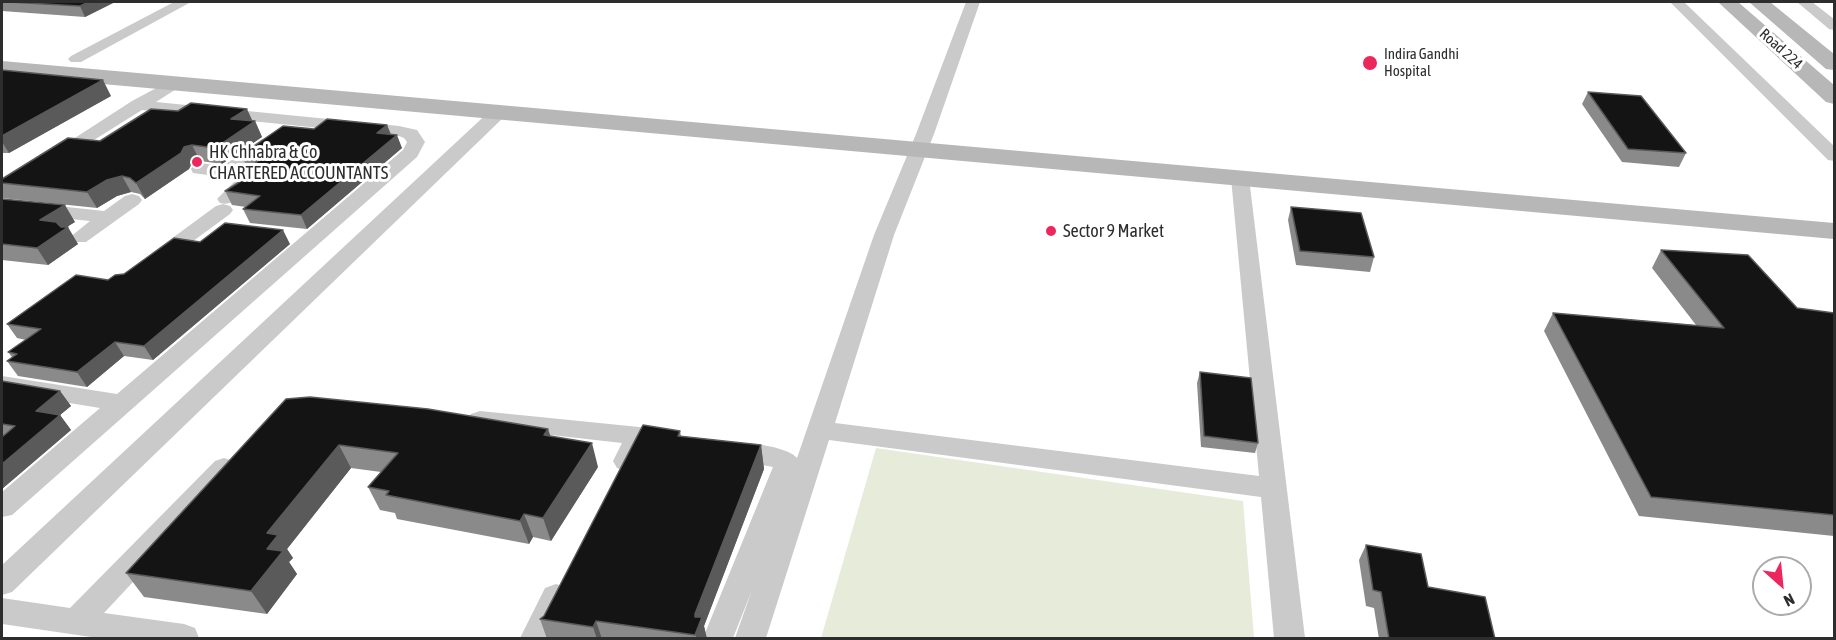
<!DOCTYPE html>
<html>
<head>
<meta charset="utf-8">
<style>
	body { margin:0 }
	#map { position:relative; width:1836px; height:640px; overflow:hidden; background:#fff; font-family:"Asap Condensed",sans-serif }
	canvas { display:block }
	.frame { position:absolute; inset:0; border:3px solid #2d2d2d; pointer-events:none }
	.north { position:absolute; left:1752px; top:556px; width:60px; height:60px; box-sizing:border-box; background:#fff; border:2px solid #ababab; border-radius:50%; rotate:153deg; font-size:16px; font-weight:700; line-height:24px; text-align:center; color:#2d2d2d }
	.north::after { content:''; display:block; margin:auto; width:21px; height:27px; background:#ec275e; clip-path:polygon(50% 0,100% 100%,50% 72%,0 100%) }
</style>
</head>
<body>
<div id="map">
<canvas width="1836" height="640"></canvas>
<div class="frame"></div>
<div class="north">N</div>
</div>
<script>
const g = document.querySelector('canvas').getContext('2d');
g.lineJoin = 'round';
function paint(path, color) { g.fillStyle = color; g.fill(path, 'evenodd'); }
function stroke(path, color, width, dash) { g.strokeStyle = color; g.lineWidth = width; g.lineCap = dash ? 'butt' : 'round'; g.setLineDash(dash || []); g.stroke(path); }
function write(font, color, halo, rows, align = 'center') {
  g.font = font + ' "Asap Condensed",sans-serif'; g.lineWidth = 6; g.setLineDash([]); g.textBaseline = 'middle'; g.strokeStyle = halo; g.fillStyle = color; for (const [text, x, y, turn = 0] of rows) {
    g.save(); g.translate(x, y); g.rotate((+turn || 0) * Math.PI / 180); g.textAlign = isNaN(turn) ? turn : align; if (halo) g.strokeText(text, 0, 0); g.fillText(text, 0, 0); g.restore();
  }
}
paint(new Path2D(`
	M876,448l367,53 11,137h-433z`), '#e7ebda');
paint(new Path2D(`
	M174,2h17l-110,60h-10l-3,-3 3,-3z
	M966,2h14l-46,132 -40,101 -59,188 424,53 -28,-298 2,-4h14l2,4 56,460h-31l-13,-141 -432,-57 -63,198h-31l17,-48 -19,48h-30l70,-171 -49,-9 -4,-7 4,-7c15,-4 63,2 73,14l77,-223 42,-101z
	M1670,2h14l150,144v15l-6,-1z
	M1797,2h15l22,17v11l-5,-1z
	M175,78l8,5 -2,3 -25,16 243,24 18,4 8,12 -8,15 -405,358 -10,2v-25l98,-84 -98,-16v-16l115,18 286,-244 4,-8 -3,-4 -5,-2 -257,-26 -80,50h-12l-3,-4 85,-55z
	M499,107l8,5 -2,4 -493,476 -10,3v-30l491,-457z
	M268,138l6,1 3,4 -33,25 13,11c-8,12 -22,28 -37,24l-3,-4 20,-20 -44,-6 -2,-4 2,-4 7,-2 23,3 39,-27z
	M132,194l7,2 3,4 -3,4 -53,38h-14l-3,-4 21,-17 -88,-9v-12l102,11 21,-15z
	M223,204l7,2 3,4 -3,4 -64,47 -7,2 -7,-2 -3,-4 3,-4 64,-47z
	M480,411l159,16 9,2 4,7 -17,32 -9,3 -9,-3 -4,-7 9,-18 -151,-17 -4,-6 4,-6z
	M224,458l9,3 4,7 -4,7 -129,138 80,11 11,4 4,10h-101l-96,-14v-26l68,10 145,-147z
	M556,584l11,4 4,9 -21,41h-30l25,-50z`), '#cacaca');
paint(new Path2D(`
	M1718,2h20l96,83v19l-8,-2z
	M1749,2h21l64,52v16l-8,-1z
	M2,61l1832,162v16l-1832,-164z`), '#b7b7b7');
paint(new Path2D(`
	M2,2h113l-30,15 -83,-6z
	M2,70l109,26 -102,57h-7z
	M1588,92l98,61 -7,14 -57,-5 -40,-58z
	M252,121h3l7,16 -40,27 -22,-3 -8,2 -3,6 -44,30 -5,-5 -9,-2 -14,4 -20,12 -95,-10v-19l98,-38z
	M387,125l4,9 11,14 -95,81 -57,-6 -7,-14 3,-2 -14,-2 -7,-14 16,-10 10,-10 -3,-3 -7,-13 73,-26z
	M2,199l73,23 -9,5 12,17 -30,21 -46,-5z
	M1291,207l83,50 -4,15 -74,-7 -8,-45z
	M200,242l90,2 -137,116 -29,-4 -37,31 -69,-11 -11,-15 5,-4 -4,-5 18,-12 -9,-2 -10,-14 101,-44z
	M1661,250l136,58 37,5v223l-195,-20 -95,-185 9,-18 143,12 -44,-57z
	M1200,372l58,71 -3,10 -54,-6 -4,-64z
	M2,381l58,10 11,15 -11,9 11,15 -69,59z
	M286,399l265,38 47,30 -47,74 -18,-4 -4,7 -132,-25 -2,-6 -15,-3 -12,-23 13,-15 -30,-4 -64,81 6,9 -4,4 8,12 -30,40 -123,-17 -18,-24z
	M680,431l1,5 80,9 3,24 -60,157 3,13h-160l-7,-20 4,-3z
	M1366,545l62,42 67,52h-116l-5,-31 -8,-2 -7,-46z`), '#8a8a8a');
paint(new Path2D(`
	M89,2h26l-30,15 -5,-11z
	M103,80l8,16 -102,57 -7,-11v-6z
	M247,109l6,13 2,-1 7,16 -40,27 -7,-16 16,-29z
	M387,125l5,13 -15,-5z
	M397,135l5,13 -95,81 -6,-14z
	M192,145l8,16 -8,2 -3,6 -44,30 -9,-16 48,-36z
	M122,176l9,16 -14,4 -20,12 -10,-16 20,-12z
	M65,205l10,17 -24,15 -11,-17z
	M68,227l10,17 -30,21 -11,-17z
	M283,230l7,14 -137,116 -9,-14z
	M115,342l9,14 -37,31 -10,-15z
	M60,391l11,15 -11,9 11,15 -69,59v-25l34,-53z
	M548,429l8,23 -12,-17z
	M592,443l6,24 -47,74 -8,-23z
	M339,445l12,23 -64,81 6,9 -4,4 8,12 -30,40 -16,-23 16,-42v-16z
	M761,445l3,24 -60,157 3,13h-11l-1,-25z
	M524,514l9,23 -4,7 -9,-23z
	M596,621l6,18h-5l-4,-12z`), '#5a5a5a');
const building = new Path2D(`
	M9,2h80l-9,4z
	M2,70l101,10 -101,56z
	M1588,92l53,4 45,57 -58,-4z
	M191,103l56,6 -16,10 24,2 -40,27 -23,-3 -8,2 -3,6 -45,30 -6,-5 -8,-2 -15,4 -20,12 -85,-9v-4l66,-41 32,3 51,-32 27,2z
	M327,119l60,6 -10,8 20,2 -96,80 -58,-6 17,-13 -35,-5 16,-10 13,-12h-3l2,-4 5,-4 -10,-1 -7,-5 42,-29 31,3z
	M2,199l63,6 -25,15 16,2 5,5h7l-31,21 -35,-4z
	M1291,207l70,6 13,44 -74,-6z
	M225,223l58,7 -139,116 -29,-4 -38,30 -70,-11 10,-7 -9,-2 33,-23 -34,-5 69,-49 32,5 7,-5 9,-1 50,-36 26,4z
	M1661,250l87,5 49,53 37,5v202l-183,-18 -98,-184 171,15z
	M1200,372l51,6 7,65 -54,-7z
	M2,381l58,10 -24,20 24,4 -58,49v-27l13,-11 -13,-2z
	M310,397l118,12 120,20 -4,6 48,8 -49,75 -19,-4 -4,7 -134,-26 3,-4 -21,-4 30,-34 -59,-8 -72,88 11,2 -11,14 16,2 -32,40 -125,-18 160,-174z
	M643,425l37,6 -2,5 83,9 -66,169v3h7l-7,18 -99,-14 -3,6 -53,-8 4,-3z
	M1366,545l55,9 7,33 57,10 10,42h-106l-8,-47 -8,-2z`);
paint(building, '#141414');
stroke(building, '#5a5a5a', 1.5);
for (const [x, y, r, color] of [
	[1370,63,8,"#ec275e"],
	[197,162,6,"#ec275e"],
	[1051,231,6,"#ec275e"]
]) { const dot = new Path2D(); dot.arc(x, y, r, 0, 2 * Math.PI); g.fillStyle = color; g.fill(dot); stroke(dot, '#fff', 2); }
write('15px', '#2d2d2d', '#fff', [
	["Road 224",1781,49,42]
]);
write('15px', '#2d2d2d', '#fff', [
	["Indira Gandhi",1384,54],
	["Hospital",1384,71]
], 'left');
write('18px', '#2d2d2d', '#fff', [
	["HK Chhabra & Co",209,152],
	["CHARTERED ACCOUNTANTS",209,173],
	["Sector 9 Market",1063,231]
], 'left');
</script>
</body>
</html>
